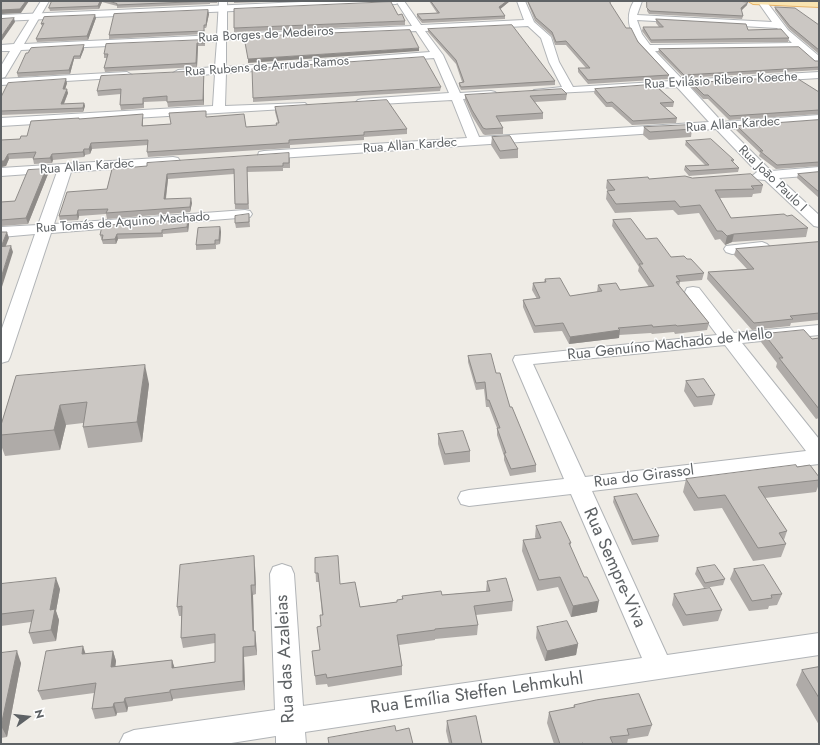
<!DOCTYPE html>
<html>
<head>
<meta charset="utf-8">
<style>
	body { margin:0 }
	#map { position:relative; width:820px; height:745px; overflow:hidden; background:#efece6; font-family:Jost,sans-serif }
	canvas { display:block }
	.frame { position:absolute; inset:0; border:2px solid #5e6265; pointer-events:none }
	.north { position:absolute; left:8px; top:697px; width:40px; height:40px; -webkit-text-stroke:3px #fff; paint-order:stroke; rotate:75deg; font-size:11px; font-weight:700; line-height:16px; text-align:center; color:#5e6265 }
	.north::after { content:''; display:block; margin:auto; width:14px; height:18px; background:#5e6265; clip-path:polygon(50% 0,100% 100%,50% 72%,0 100%) }
</style>
</head>
<body>
<div id="map">
<canvas width="820" height="745"></canvas>
<div class="frame"></div>
<div class="north">N</div>
</div>
<script>
const g = document.querySelector('canvas').getContext('2d');
g.lineJoin = 'round';
function stroke(path, color, width, dash) { g.strokeStyle = color; g.lineWidth = width; g.lineCap = dash ? 'butt' : 'round'; g.setLineDash(dash || []); g.stroke(path); }
function paint(path, color) { g.fillStyle = color; g.fill(path, 'evenodd'); }
function write(font, color, halo, rows, align = 'center') {
  g.font = font + ' Jost,sans-serif'; g.lineWidth = 3; g.setLineDash([]); g.textBaseline = 'middle'; g.strokeStyle = halo; g.fillStyle = color; for (const [text, x, y, turn = 0] of rows) {
    g.save(); g.translate(x, y); g.rotate((+turn || 0) * Math.PI / 180); g.textAlign = isNaN(turn) ? turn : align; if (halo) g.strokeText(text, 0, 0); g.fillText(text, 0, 0); g.restore();
  }
}
const minor = new Path2D(`
	M41,1h8l-25,43 193,-9 2,-34h8v33l185,-8 -16,-25h8l17,24 103,-5 -7,-19h8l9,21 17,15 8,25 14,25 99,-6c-19,-22 -57,-49 -38,-80h8l-5,14 135,7 -14,-20 8,-1 22,29 31,26v8l-4,-1 -16,-14 -144,2 28,29 136,-8v6l-130,8 33,36 97,-7v8l-90,6 42,42 48,-4v8l-40,3 40,37v12l-5,-1 -49,-46 -11,-1 -2,-3 5,-4 -41,-43 -452,30 -5,-1 -1,-3 1,-3 5,-1 203,-13 -15,-38 -90,5 -4,-1 -2,-2 2,-2 4,-1 87,-6 -15,-35 -208,15 -1,33 80,-3 2,2 -2,2 -4,1 -300,18v-8l212,-12 2,-32 -37,2 -5,-3 5,-3 37,-3 2,-26 -196,9 -16,27 -4,1v-12l9,-15h-9v-6l13,-1zM637,20l140,8 15,15 -142,2 -8,-11zM528,26l13,12 8,24 13,25 -28,3 -2,2 2,2 143,-7 32,35 -230,15 -16,-38 28,-2 4,-1 2,-2 -2,-2 -4,-1 -31,2 -17,-38 -18,-24zM416,31l14,21 -204,15v-27z
	M127,72l5,3 -1,2 -130,8v-6z
	M173,157l5,1 2,3 -2,3 -107,8 -17,52 191,-14 5,1 2,3 -2,3 -199,16 -41,124 -2,4 -7,2v-32l34,-97 -34,3v-10l37,-2 19,-53 -56,4v-8z
	M762,242l5,2 3,3 -3,3 -35,4 -6,-2 -2,-3 2,-3z
	M693,287l6,1 35,45 85,-8v10l-77,8 77,96v25l-227,27 75,164 152,-22v22l-514,77 1,12h-30v-8l-51,8h-106l5,-10 10,-4 141,-20 -5,-136 3,-7 9,-3 9,3 3,7 9,132 339,-48 -71,-164 -102,12 -8,-2 -3,-6 3,-6 8,-2 95,-11 -51,-119 2,-4 202,-21 -32,-43 2,-4zM725,345l81,106 -221,26 -52,-113z`);
const tertiary = new Path2D(`
	M325,1h76l-5,3 -395,17v-6z`);
const primary = new Path2D(`
	M748,1h71v6l-66,-3z`);
stroke(minor, '#b1b4b7', 2);
stroke(tertiary, '#b1b4b7', 2);
stroke(primary, '#e7b367', 2);
paint(minor, '#fff');
paint(tertiary, '#fff');
paint(primary, '#f9e4b1');
paint(new Path2D(`
	M52,1h166l-1,2h-7v1l-93,4v-2l-15,-4 -3,7 -49,2 -1,-3z
	M228,1h62l-56,2v-1h-6z
	M429,1h81l-10,8 5,7v3l-83,4 -5,-6v-3l20,-1z
	M527,1h84l-1,3 16,24 43,47v4l-81,5 -10,-12v-4h8l-20,-23h-11l-3,-9 -17,-15z
	M647,1h89l11,4 -6,5 2,6 -1,3 -93,-5 -2,-3z
	M775,7l44,18v29l-30,-25 -14,-19z
	M209,14l-3,14h-2l1,6 -96,5v-4z
	M96,18l-8,22 -51,2 -1,-3 6,-13 -1,-2z
	M656,19l92,11 41,8 -1,4 -137,1 -9,-12 1,-4h16l-3,-4z
	M405,21v4l-171,7v-4z
	M428,29l127,52v4l-94,5 -2,-4v-3l3,-1 -6,-18 -28,-32z
	M205,40v6h-7l-1,21 -92,5 -1,-4 3,-10h-3v-4z
	M84,49l-4,10h-6l-4,15 -52,3 -1,-4z
	M659,49l156,12h4v9l-135,8 -26,-26z
	M204,71v34l-36,2 -1,-6 -23,1v6l-23,2 -1,-5 1,-11 -23,2 -1,-5z
	M67,83l-2,6 3,4 -4,11 20,-1 1,3 -2,6 -82,3v-18z
	M692,83l127,9v22l-90,6 -21,-21h-5l-12,-12z
	M441,87l-1,4 -187,11v-4z
	M661,88l-1,1 14,13 -1,5h-8l12,11 -1,5 -44,2 -20,-18h-6l-12,-14 1,-4z
	M567,94l-1,6 -31,2 8,11v6l-44,3 4,6v6l-18,1 -2,-1 -11,-18 -7,-16v-5z
	M275,107l132,22v5l-43,3v3l-74,5v3l-142,9 -1,-5 1,-7 -56,4 -2,5 -5,1 -1,2 -31,3 -1,3 -18,1 -1,-5v-1l-24,1 -3,7 -5,1v-27l19,-1 7,-3 52,-18v1h64v7l28,-2 35,-7 40,10 30,-2v-2h2l-3,-11z
	M819,120v46l-43,3 -17,-13 1,-3 -24,-23 1,-4z
	M644,127l48,2 -1,8 -42,3 -6,-5z
	M492,137l26,12v9l-18,1 -9,-14z
	M686,141l48,19 -1,2 6,6 -1,4 -49,4 -5,-6 1,-4 20,-1 -20,-20z
	M290,158v10h-7v3l-36,1 2,37h-14l-1,-35 -66,5 -2,20 26,4 -2,9 -83,7 -1,-5 -27,2 -1,4 -18,1 -1,-5 48,-27 5,-20z
	M46,169l2,5 -20,50 -27,2v-24l14,-1z
	M819,172v26l-22,-20 1,-4z
	M692,178l71,7 -2,8 -8,1 -1,3 -32,1 11,20 56,-2 21,12 -2,9 -74,5 -7,3 -5,-6 -5,1 -16,-27 -21,2 -5,-5 -58,3 -9,-14 1,-8h1l-2,-3 1,-8 42,-1z
	M249,214l1,13 -14,1 -1,-5z
	M188,219l1,5 -1,8 -25,2v3l-45,2 -2,5h-13l-3,-9z
	M613,220l33,19 25,18 16,2 17,14 -2,7 -22,2 -1,4 30,37 -2,7 -32,4 -1,-2 -22,2 -1,-1 -32,2v3l-50,6 -7,-13 -28,2 -11,-26v-7l14,-1 -5,-9 1,-7 11,-1 1,-3 25,17 27,-4 1,-7 22,5 29,-3 -11,-16 1,-4 -27,-41z
	M220,227l1,5 -1,12 -4,1v4l-20,1v-5z
	M819,242v78l-28,3 -1,3 -38,4 -45,-51 1,-7 39,-3 -13,-14 2,-6z
	M764,334l48,5 7,-1v80l-3,1 -40,-52 1,-4 -16,-21z
	M468,356l28,17 14,34 26,58v7l-26,4 -6,-16v-4l-7,-21v-7l-8,-21h-3l-2,-18 -8,1 -8,-28z
	M16,376l133,8 -7,58 -54,6 -5,-21v-4l-17,2 -6,25 -55,6 -4,-11v-20z
	M686,381l29,14 -3,10 -18,2 -10,-16z
	M438,434l32,17v11l-26,3 -6,-21z
	M797,467l22,10v7l-3,8 -51,6 22,33 -3,9 2,4 -5,13 -28,4 -31,-53 -28,3 -11,-19 3,-13z
	M614,497l45,39 -1,6 -26,3 -19,-43z
	M536,526l35,17 -1,3 27,66 -26,5 -13,-30 -21,4 -15,-40 1,-11 13,-1 -1,-2z
	M315,558l25,26 20,23 37,-5 5,-2v-4l40,-1 44,-4 1,-10 26,20 -1,10 -36,4 2,10 -1,10 -42,4v1l-36,5 3,21v9l-74,12 -1,-3 -11,1 -1,-9 5,-26 1,-24 1,-11 -3,-33h-3z
	M255,566l1,28 -3,1 1,36h1l1,10 1,14 -13,2 1,33 -72,9 -1,2 -44,6 -1,5 -10,1 -1,3 -21,3 -3,-10 2,-16 -52,7 -4,-9 48,-37 27,-3 3,10 -1,6 57,-7 2,8 41,-6v-19l-32,5 -2,-10v-22h-2l-2,-9z
	M697,568l28,11 -2,6 -19,3 -9,-14z
	M734,569l48,25 -5,11 -8,1 -1,3 -19,2 -19,-32z
	M1,584l59,5 -4,22 3,9 -3,21 -23,3 -4,-11 2,-11 -30,4z
	M674,594l48,16 -4,11 -35,5 -11,-21z
	M537,627l41,17 -2,11 -31,6 -9,-23z
	M1,653l20,10 -14,74 -6,1z
	M819,667v58l-23,-40 6,-15z
	M574,705l78,20 -4,11 -20,3 -1,5h-73l-7,-21 2,-11 24,-4z
	M476,716l6,28h-33l-3,-13 1,-10z`), '#afaba8');
paint(new Path2D(`
	M26,1h3l-8,12 -20,1v-4z
	M100,1l2,1 -3,7 -1,-3z
	M507,1h3l-12,10 1,-4z
	M748,2l-1,3 -7,7 1,-4z
	M208,10l1,4 -3,14v-3z
	M95,15l1,3 -8,22 -1,-4z
	M14,18l1,4 -14,20v-5z
	M197,43l1,3 -1,21 -1,-4z
	M84,45v4l-4,10v-3z
	M419,48v3l-171,12v-4z
	M74,56v3l-4,15 -1,-4z
	M204,71v34l-1,-5z
	M66,79l1,4 -3,10 -1,-4z
	M67,89l1,4 -6,15 -1,-4z
	M84,103l1,3 -2,6v-4z
	M143,114v17l-1,-5z
	M91,143l1,6 -2,5 -1,-5z
	M84,149l1,6 -1,2 -1,-5z
	M8,154l1,5 -3,7 -5,1v-6z
	M52,154l1,6 -1,3 -2,-5z
	M46,169l2,5 -20,50 -2,-6z
	M167,174l1,5 -3,25 -1,-5z
	M191,198l1,5 -2,9v-5z
	M78,210l1,6 -1,4 -1,-5z
	M188,219l1,5 -1,8 -1,-5z
	M220,227l1,5 -1,12 -1,-4z
	M7,232l2,6 -6,15 -2,-6z
	M117,234l1,5 -2,5 -1,-5z
	M734,234l-2,8 -7,3 2,-9z
	M11,246l2,6 -12,38v-12z
	M620,330l-1,8 -50,6 1,-7z
	M145,365l4,19 -7,58 -5,-20z
	M60,405l6,20 -6,25 -6,-20z
	M254,556l1,10 1,28 -1,-9z
	M56,578l4,11 -4,22 3,9 -3,21 -5,-11 -1,-20z
	M251,585l2,10 1,46 -1,-10z
	M599,601l-2,11 -26,5 2,-11z
	M255,631l1,10 1,14 -2,-9z
	M578,644l-2,11 -31,6 2,-10z
	M83,646l3,9 -4,-1z
	M243,647l1,10 1,33 -2,-9z
	M17,651l4,12 -14,74 -6,-11z
	M113,651l3,10 -2,16 -3,-10z
	M172,660l3,9 -3,-1z
	M170,690l3,9 -1,2 -2,-9z
	M125,698l3,9 -1,5 -3,-10z
	M114,703l3,10 -1,3 -3,-9z`), '#8e8b88');
const building = new Path2D(`
	M1,1h25l-6,8 -19,1z
	M52,1h48l-2,5 -49,2z
	M109,1h101l-93,4v-1z
	M431,1h76l-8,6 6,9 -83,4 -5,-6 22,-1z
	M528,1h82v2l16,25h5l7,14 31,33 -81,5 -10,-12h12l-24,-27 -10,1 -4,-10 -16,-14z
	M647,1h89l12,1 -7,6 2,8 -93,-5 -3,-3z
	M391,2l7,13 4,-1 3,7 -171,7v-19z
	M775,7l20,1 24,17v25l-29,-24z
	M208,10l-2,15h-2v6l-95,4 5,-21z
	M95,15l-8,21 -51,3 8,-16 -3,1 3,-7z
	M14,18l-13,19v-18z
	M656,19l90,5 2,6 33,-1 8,9 -138,2 -8,-13h20z
	M512,25l43,56 -94,6 -2,-4 5,-1 -8,-22 -28,-31z
	M410,30l9,18 -171,11 -4,-22z
	M205,40v3h-8l-1,20 -92,5 4,-14h-4l2,-10z
	M84,45l-4,11h-6l-5,14 -52,3 9,-20h2l3,-5z
	M799,47l16,14h4v6l-135,8 -25,-26z
	M424,57l17,30 -188,11 -1,-29z
	M204,71l-1,29 -36,2v-6l-24,2v6l-23,1 1,-16 -24,2 4,-15z
	M795,77l24,15v18l-89,6 -22,-21h-4l-12,-12z
	M66,79l-3,10h4l-6,15 23,-1 -1,5 -82,3v-14l7,-14z
	M661,84l-3,4 16,14 -14,1 17,15 -44,3 -21,-19 -5,1 -12,-14z
	M562,89l5,5 -37,2 13,17 -47,3 7,12 -17,1 -3,-1 -11,-18 -7,-15z
	M387,100l20,29 -43,3v3l-75,5v3l-142,9 1,-12 -57,3 -2,6h-5l-1,3 -31,2 -2,4 -17,1 3,-7 -28,2 -4,7h-3v-21l19,-1 1,-3h6l4,-15 48,-3v1l64,-5 -1,12 29,-2 -2,-11 34,-2h3v6l38,-3 2,13 31,-2 -1,-2h3l-4,-16z
	M819,120v42l-42,3 -17,-14h3l-26,-25z
	M688,125l4,4 -42,3 -6,-5z
	M510,136l8,13 -18,2 -8,-14z
	M711,139l23,21h-3l8,8 -49,3 -5,-5 24,-1 -23,-24z
	M289,153v10h-6v3l-36,1 1,37h-13l-1,-35 -67,5 -3,25 27,-1 -1,9 -84,6 2,-4 -30,1 -1,5 -18,1 8,-24 40,-3 5,-20 35,-3v-3z
	M46,169l-20,49 -25,2v-18l14,-1 13,-31z
	M819,172v20l-21,-18z
	M751,174l12,11 -12,1 3,3 -39,1 16,28 53,-4 3,2 5,-1 16,13 -74,6 -7,2 -5,-5h-5l-17,-26 -20,2 -5,-6 -59,3 -9,-13 8,-1 -8,-10 41,-3 1,2 36,-3 7,2z
	M249,214v8l-14,1v-7z
	M188,219l-1,8 -25,3v3l-45,1 -2,5 -13,1 1,-5h-3l2,-9z
	M631,219l15,20 11,-1 14,19 13,-1 3,3h4l13,14 -28,3 4,5 -4,1 33,41 -32,3 -1,-1 -23,2 -1,-2 -34,3 2,2 -50,7 -7,-14 -28,3 -12,-26 17,-2 -7,-15 13,-1 -1,-3 15,-1 10,18 32,-5 -4,-6 18,-2 4,7 34,-4 -15,-22h4l-30,-44z
	M220,227l-1,13h-4v4l-19,1 2,-17z
	M1,232h6l-6,15z
	M819,242v71l-29,3 3,3 -39,4 -46,-51 46,-3 -18,-20z
	M11,246l-10,32v-31z
	M804,330l8,9 7,-1v71l-40,-51h4l-19,-24z
	M491,354l5,19h4l10,34h2l24,58 -25,4 -7,-16h2l-9,-25h3l-11,-28h-2l-2,-18 -9,1 -8,-27z
	M145,365l-8,57 -54,5 4,-25 -27,3 -6,25 -53,5v-10l15,-49z
	M704,379l11,16 -18,2 -11,-16z
	M463,431l7,20 -25,3 -7,-20z
	M796,465l1,2 13,-2 9,12v3l-61,7 29,44 -8,2 7,11 -28,4 -33,-53 -27,3 -12,-19z
	M637,494l22,42 -26,4 -19,-43z
	M561,522l10,21h-2l15,34h3l12,24 -26,5 -13,-29 -21,3 -16,-40 18,-2 -5,-12z
	M254,556l1,29h-4l2,46h2v15l-12,1v34l-73,9v2l-45,6 -1,4 -10,1 -1,4 -21,2 4,-26 -58,8 8,-40 37,-5 -1,8 31,-3 -2,16 61,-7v8l43,-6v-28l-34,4 1,-32 -5,1 3,-42z
	M338,556l2,28 15,-2 5,25 37,-5v-2l6,-1 -1,-3 39,-5 1,4 48,-4 -3,-10 19,-3 7,23 -39,5 4,19 -43,4v1l-38,5 5,31 -75,12 -1,-4 -11,2 -3,-25 8,-1 -3,-23 4,-1 -1,-11h3l-5,-42h-3v-15z
	M715,565l10,14 -20,4 -8,-15z
	M764,565l18,29 -11,1 1,3 -20,3 -18,-32z
	M56,578l-6,32 5,-1 -4,21 -22,3 5,-23 -33,4v-30z
	M710,588l12,22 -36,5 -12,-21z
	M567,621l11,23 -31,7 -10,-24z
	M17,651l-16,75v-73z
	M819,667v31l-17,-28z
	M639,694l13,31 -25,4 2,6 -19,2 3,7h-30v-1l-3,1h-20l-11,-32 26,-5 -1,-2 22,-5z
	M476,716l6,28h-30l-5,-23z
	M395,726l1,5 13,-3 4,16h-84l-1,-6z`);
paint(building, '#cbc7c3');
stroke(building, '#8e8b88', 1);
write('13px', '#5e6265', '#fff', [
	["Rua Borges de Medeiros",266,35,-3],
	["Rua Rubens de Arruda Ramos",267,67,-4],
	["Rua Evilásio Ribeiro Koeche",721,81,-3],
	["Rua Allan Kardec",733,125,-4],
	["Rua Allan Kardec",410,146,-4],
	["Rua Allan Kardec",87,167,-4],
	["Rua João Paulo I",772,179,44],
	["Rua Tomás de Aquino Machado",123,223,-4]
]);
write('15px', '#5e6265', '#fff', [
	["Rua Genuíno Machado de Mello",670,345,-6],
	["Rua do Girassol",644,477,-7]
]);
write('18px', '#5e6265', '#fff', [
	["Rua Sempre-Viva",614,568,66],
	["Rua das Azaleias",286,659,-93],
	["Rua Emília Steffen Lehmkuhl",477,694,-8]
]);
</script>
</body>
</html>
